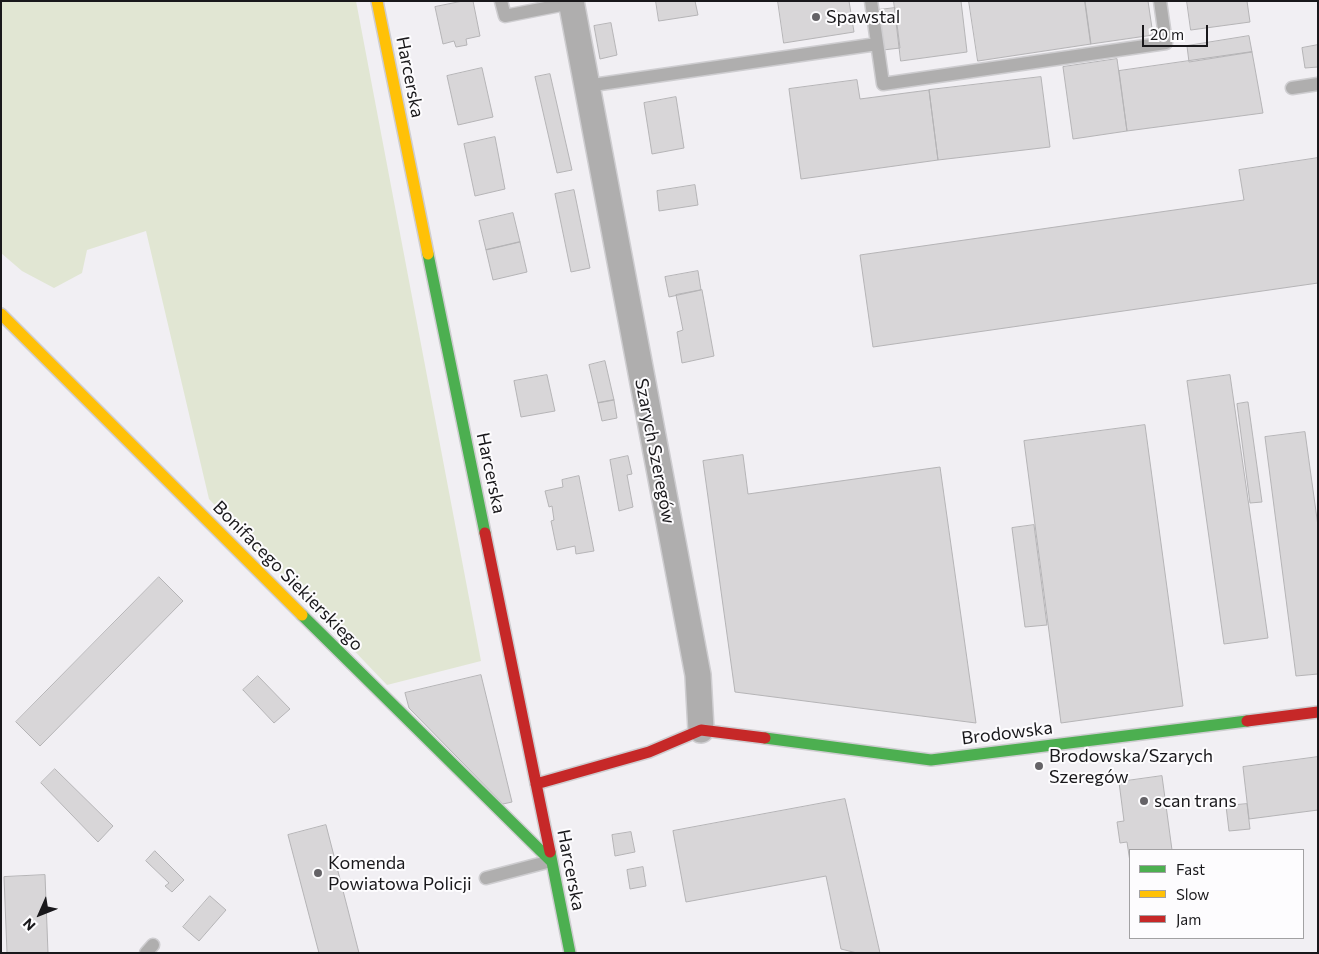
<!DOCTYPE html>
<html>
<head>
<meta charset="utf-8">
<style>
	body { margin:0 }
	#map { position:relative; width:1319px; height:954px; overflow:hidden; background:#f1eff3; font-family:Commissioner,sans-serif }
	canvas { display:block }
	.frame { position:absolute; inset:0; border:2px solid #19181b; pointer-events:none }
	.legend { position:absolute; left:1129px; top:849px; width:175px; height:90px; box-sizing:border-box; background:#fdfcfe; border:1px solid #a2a1a3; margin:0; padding:6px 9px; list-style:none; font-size:15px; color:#19181b }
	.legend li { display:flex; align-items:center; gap:10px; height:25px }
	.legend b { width:25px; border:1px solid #a2a1a3 }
	.north { position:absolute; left:15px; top:889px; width:50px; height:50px; -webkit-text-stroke:4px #fdfcfe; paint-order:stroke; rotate:226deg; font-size:14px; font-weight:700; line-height:20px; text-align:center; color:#19181b }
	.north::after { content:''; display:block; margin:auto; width:18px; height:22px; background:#19181b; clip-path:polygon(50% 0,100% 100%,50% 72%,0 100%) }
	.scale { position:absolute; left:1142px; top:25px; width:66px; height:22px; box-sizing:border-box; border:2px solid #19181b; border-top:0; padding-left:6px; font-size:15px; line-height:18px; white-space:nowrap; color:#19181b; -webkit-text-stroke:4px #fdfcfe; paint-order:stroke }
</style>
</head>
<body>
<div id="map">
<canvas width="1319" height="954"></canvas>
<div class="frame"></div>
<ul class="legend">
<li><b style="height:6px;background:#4caf50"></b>Fast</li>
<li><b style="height:6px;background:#ffc107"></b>Slow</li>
<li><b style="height:6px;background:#c62828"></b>Jam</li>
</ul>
<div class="north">N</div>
<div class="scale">20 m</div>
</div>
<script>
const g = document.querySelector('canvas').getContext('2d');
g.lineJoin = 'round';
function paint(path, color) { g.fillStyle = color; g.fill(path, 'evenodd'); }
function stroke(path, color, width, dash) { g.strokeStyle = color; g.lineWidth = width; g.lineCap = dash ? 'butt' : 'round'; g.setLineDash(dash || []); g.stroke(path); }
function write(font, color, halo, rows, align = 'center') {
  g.font = font + ' Commissioner,sans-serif'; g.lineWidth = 4; g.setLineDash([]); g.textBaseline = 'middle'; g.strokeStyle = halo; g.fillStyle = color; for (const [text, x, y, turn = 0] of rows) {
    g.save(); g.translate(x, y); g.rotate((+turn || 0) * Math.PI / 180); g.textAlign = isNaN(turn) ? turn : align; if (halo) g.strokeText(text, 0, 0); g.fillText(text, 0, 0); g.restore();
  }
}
paint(new Path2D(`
	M1,1h355l125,660 -94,24 -178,-186 -63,-268 -59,19 -5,23 -28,15 -32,-17 -21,-18z`), '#e1e6d3');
const building = new Path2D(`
	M463,1h10l7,35 -14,3 1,6 -11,2 -2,-6 -11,3 -8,-37z
	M656,1h39l3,14 -39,6z
	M778,1h71l5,31 -70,11z
	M894,1h67l6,51 -66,9z
	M969,1h116l6,43 -113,17z
	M1085,1h63l5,34 -62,9z
	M1187,1h60l3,21 -59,8z
	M895,8l5,40 -17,2 -5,-40z
	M611,23l6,32 -17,4 -6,-33z
	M1249,36l3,16 -63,10 -2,-16z
	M1318,45v22l-13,1 -3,-20z
	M1252,52l11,61 -136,18 -8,-60z
	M1117,59l10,72 -54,8 -10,-72z
	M482,68l11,49 -35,8 -11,-49z
	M550,74l22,96 -15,3 -22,-96z
	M1041,77l9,70 -112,13 -9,-70z
	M857,80l3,19 69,-9 9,70 -137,19 -12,-90z
	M676,97l8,51 -32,6 -8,-51z
	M495,137l10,52 -30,7 -11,-52z
	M1318,158v125l-445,64 -13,-92 384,-55 -5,-30z
	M695,185l3,20 -39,6 -2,-20z
	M574,190l16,78 -19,4 -16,-78z
	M513,213l7,29 -34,8 -7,-29z
	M520,242l7,30 -34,8 -7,-30z
	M698,271l3,19 -32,7 -4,-20z
	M702,290l12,66 -32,7 -5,-31 6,-2 -7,-35z
	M605,361l9,39 -16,3 -9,-38z
	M547,375l8,36 -34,6 -7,-36z
	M1230,375l38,263 -44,6 -37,-263z
	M614,400l3,18 -15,3 -4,-18z
	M1247,402h1l14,100 -12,1 -13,-99z
	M1145,425l38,281 -122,17 -37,-282z
	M1305,432l13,94v148l-22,2 -31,-239z
	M743,455l5,39 192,-27 36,256 -241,-31 -32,-231z
	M628,456l4,18 -5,1 6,32 -14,4 -9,-51z
	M579,476l15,75 -18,3 -1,-8 -18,4 -6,-29 3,-1 -2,-14 -3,1 -4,-16 18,-4 -1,-7z
	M1034,525l13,100 -22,2 -13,-99z
	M159,577l24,24 -143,145 -24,-24z
	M481,675l31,127 -9,2 -94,-96 -4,-15z
	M258,676l32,33 -16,14 -31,-33z
	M1318,757v53l-69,9 -6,-52z
	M55,769l58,57 -15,16 -57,-59z
	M1162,776l10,74h-42v12l-3,-20 -7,1 -3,-21 7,-1 -5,-39z
	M845,799l35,154h-23l-16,-4 -15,-73 -140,26 -13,-71z
	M1247,804l3,25 -21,2 -3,-25z
	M326,825l22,85 11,43h-40l-31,-118z
	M631,832l4,20 -20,4 -3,-21z
	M155,851l29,29 -12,12 -7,-6 4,-3 -23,-22z
	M643,867l3,19 -16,3 -3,-19z
	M45,875l3,78h-41l-3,-76z
	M210,896l16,14 -27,31 -16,-14z`);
paint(building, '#d8d6d8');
stroke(building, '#b5b4b6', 1);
const lane = new Path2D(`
	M501,1l4,15 66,-13
	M871,1l12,83 283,-41 -6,-42
	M586,86l291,-42
	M1292,88l26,-4
	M486,878l65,-17
	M146,953l7,-8`);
const street = new Path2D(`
	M571,1l127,674 3,55`);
const fast = new Path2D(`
	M428,254l57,279
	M302,615l249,246
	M765,738l166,22 316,-39
	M550,852l20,101`);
const slow = new Path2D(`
	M377,1l51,253
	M1,314l301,301`);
const jam = new Path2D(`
	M485,533l65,319
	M1247,721l71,-9
	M536,784l113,-32 52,-22 64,8`);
stroke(lane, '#cecdd0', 15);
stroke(street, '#cecdd0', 28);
stroke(fast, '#cecdd0', 14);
stroke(slow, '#cecdd0', 14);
stroke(jam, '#cecdd0', 14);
stroke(lane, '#afaeae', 12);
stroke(street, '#afaeae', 25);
stroke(fast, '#4caf50', 11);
stroke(slow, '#ffc107', 11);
stroke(jam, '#c62828', 11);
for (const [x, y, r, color] of [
	[816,17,5,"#656367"],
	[1039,766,5,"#656367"],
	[1144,801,5,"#656367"],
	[318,873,5,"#656367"]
]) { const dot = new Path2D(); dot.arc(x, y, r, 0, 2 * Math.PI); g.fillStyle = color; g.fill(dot); stroke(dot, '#fdfcfe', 2); }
write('18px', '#19181b', '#fdfcfe', [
	["Spawstal",826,17],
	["Brodowska/Szarych",1049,756],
	["Szeregów",1049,777],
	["scan trans",1154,801],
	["Komenda",328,863],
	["Powiatowa Policji",328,884]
], 'left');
write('18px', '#19181b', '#fdfcfe', [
	["Harcerska",410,77,79],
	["Szarych Szeregów",655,451,79],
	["Harcerska",491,473,78],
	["Bonifacego Siekierskiego",288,576,45],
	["Brodowska",1007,733,-7],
	["Harcerska",571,870,79]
]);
</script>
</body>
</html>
